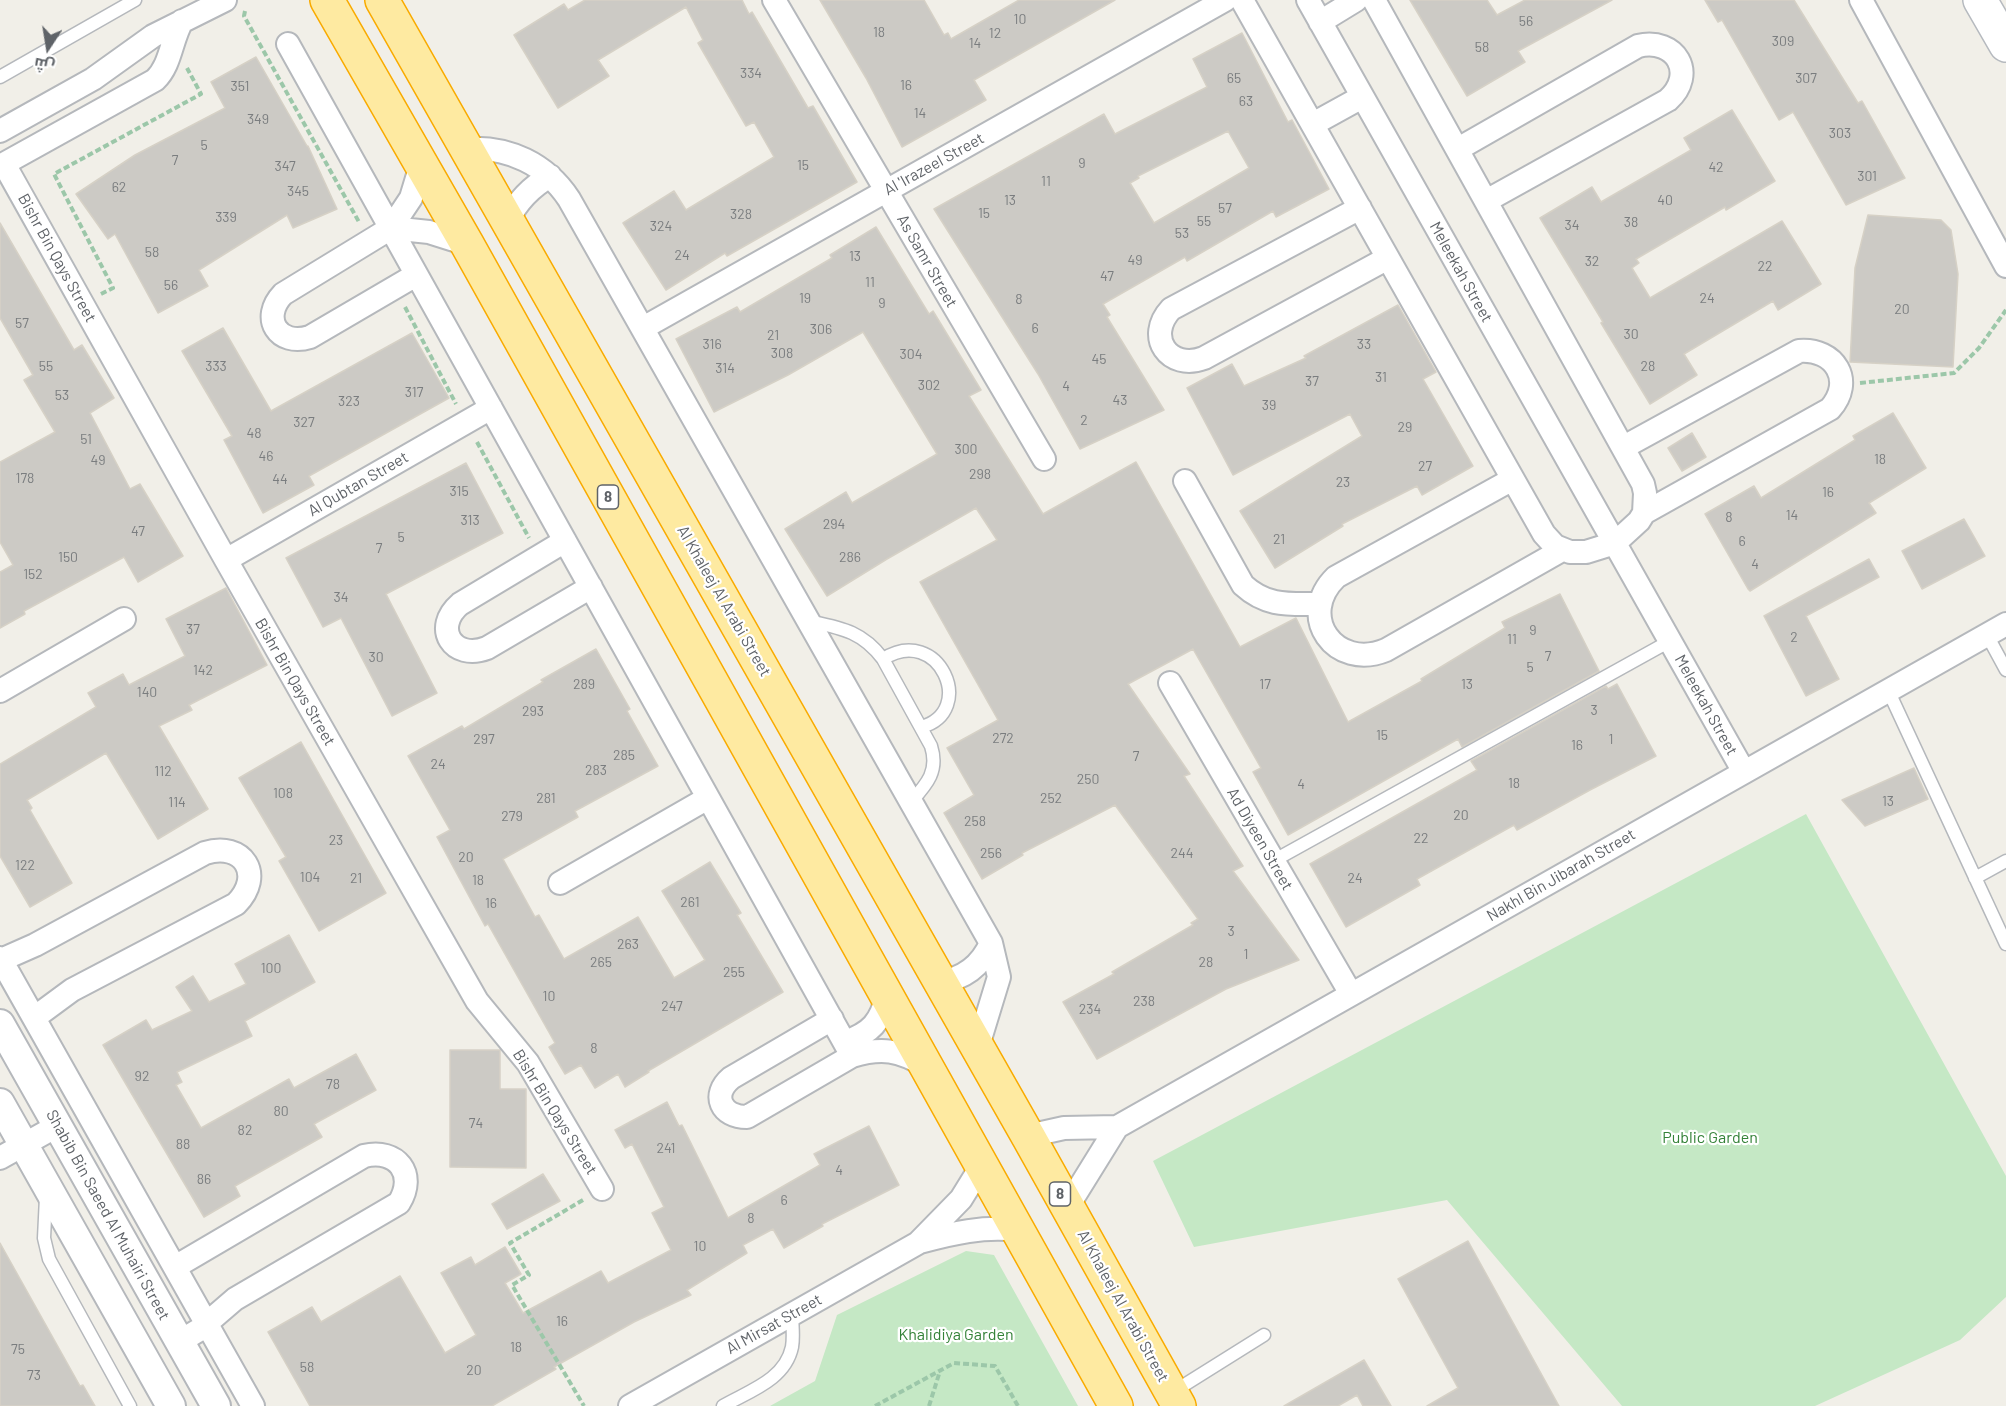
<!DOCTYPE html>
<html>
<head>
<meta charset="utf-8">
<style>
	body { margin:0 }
	#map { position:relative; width:2006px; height:1406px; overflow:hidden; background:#f1efe8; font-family:Barlow,Cairo,sans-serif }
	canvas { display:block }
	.north { position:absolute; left:18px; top:18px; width:60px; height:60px; -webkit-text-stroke:4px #fff; paint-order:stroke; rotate:192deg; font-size:16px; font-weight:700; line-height:24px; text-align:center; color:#5f6368 }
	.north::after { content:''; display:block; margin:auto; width:21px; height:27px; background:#5f6368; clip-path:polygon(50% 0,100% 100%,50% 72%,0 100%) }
</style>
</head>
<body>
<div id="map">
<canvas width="2006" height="1406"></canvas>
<div class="north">ش</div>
</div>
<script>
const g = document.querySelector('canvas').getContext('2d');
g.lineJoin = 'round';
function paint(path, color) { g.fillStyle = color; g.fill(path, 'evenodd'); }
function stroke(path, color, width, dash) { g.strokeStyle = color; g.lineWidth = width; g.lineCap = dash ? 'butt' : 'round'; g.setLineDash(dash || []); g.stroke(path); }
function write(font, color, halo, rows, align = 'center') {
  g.font = font + ' Barlow,sans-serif'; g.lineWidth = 4.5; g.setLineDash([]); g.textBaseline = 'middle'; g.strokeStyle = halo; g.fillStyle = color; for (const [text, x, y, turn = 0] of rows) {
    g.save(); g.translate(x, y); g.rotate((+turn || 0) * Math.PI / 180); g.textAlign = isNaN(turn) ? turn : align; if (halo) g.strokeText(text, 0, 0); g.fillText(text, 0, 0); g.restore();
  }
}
paint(new Path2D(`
	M1806,814l200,362v121l-46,43 -145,66h-193l-175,-206 -253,47 -41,-86z
	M966,1251l28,4 84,151h-308l45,-25 22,-66z`), '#c5e8c5');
const building = new Path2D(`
	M585,0h157l7,14 3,-2 56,96 5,-2 44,76 -130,74 -2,-3 -59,37 -43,-67 51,-32 12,19 88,-53 -20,-35 -8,4 -48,-83 5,-3 -17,-33 -88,53 11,16 -51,32 -44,-73 50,-31 4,6z
	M820,0h104l20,35 4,-2 3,6 68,-39h96l-141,80 12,20 -84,47 -36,-69z
	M1410,0h77l10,15 28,-15h87l-94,51 7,11 -58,34z
	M1705,0h89l64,103 4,-2 43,77 -59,27 -53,-93 -14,8 -57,-100 -4,2z
	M1242,33l46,89 4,-2 37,69 -53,28 -3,-6 -86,50 -2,-4 -82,47 7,11 -3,2 57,93 -84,39 -42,-75 -104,-165 170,-95 11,20 92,-47 -14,-28zM1228,131l21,37 -95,55 -24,-40 9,-5 -1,-2z
	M256,57l51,89h1l29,63 -44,19 -6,-13 -88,55 9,16 -50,27 -43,-79 -7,5 -32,-45 59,-39 90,-47 -14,-26z
	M1732,110l43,71 -49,29 -1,-3 -89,52 3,4 -7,5 18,30 132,-77 39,63 -43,26 -5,-9 -89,53 13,21 -47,29 -49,-81 2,-1 -63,-104 52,-31 9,15 90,-52 -7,-12z
	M1868,215l73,5 10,10 7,44 -5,93 -103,-5 5,-94z
	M0,223l74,127 8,-5 32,53 -24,15 40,76 10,-5 43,72 -45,26 -14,-25 -100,54 1,3 -25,14v-56l13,-7 -13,-23v-80l55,-30 -31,-52 9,-5 -33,-57z
	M876,227l53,87 4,-3 48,79 -12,6 74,118 93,-52 104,185 56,-29 52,104 74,-41 -1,-2 84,-51 -3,-6 58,-28 39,77 -137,76 -4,-8 -170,96 -35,-63 8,-4 -68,-119 -65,35 62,90 -6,2 59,90 -10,5 66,89 -73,29 -129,70 -34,-57 51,-28 -2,-2 81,-47 -2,-2 7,-4 -83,-114 -93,48 1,2 -41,24 -38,-66 30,-18 -27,-47 51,-28 -78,-138 77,-42 -21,-32 -89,51 -60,37 -42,-67 61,-37 6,11 85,-49 -74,-122 -75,43 -74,37 -38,-73 61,-32 3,5 92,-54 -2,-3z
	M1398,305l38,67 -13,7 50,87 -51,29 -5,-9 -75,38 1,2 -68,42 -35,-57 122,-75 -12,-22 -117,61 -46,-87 45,-24 12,22 62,-28 -2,-2z
	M223,328l48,83 141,-78 37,65 -140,78 5,9 -51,28 -39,-73 8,-4 -50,-85z
	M1893,413l33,55 -57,35 7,10 -126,78 -2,-2 -43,-75 49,-28 7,12 94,-58 -2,-4z
	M1692,433l14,24 -24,14 -14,-23z
	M466,463l37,70 -117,61 51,99 -45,23 -51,-98 -18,9 -37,-69z
	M1964,519l21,37 -63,33 -20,-38z
	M1869,559l10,18 -73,39 33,63 -33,17 -42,-80z
	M226,588l41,77 -78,40 3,5 -33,16 49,83 -50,30 -52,-86 -79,47 5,8 -2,2 42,73 -42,24 -30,-51v-92l96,-57 -8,-14 35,-19 6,11 56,-29 -19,-37z
	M596,649l34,60 -3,2 31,55 -83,45 3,6 -75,42 32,58 4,-2 25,44 74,-42 36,61 31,-18 -43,-69 48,-29 31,51 -4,2 46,77 -135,79 1,1 -24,15 -7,-13 -23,14 -14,-23 -16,9 -16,-27 6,-4 -67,-119 -3,2 -48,-89 13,-7 -42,-74 54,-30 2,3 79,-47 -2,-2z
	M1617,684l39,72 -66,34 -73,40 -3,-5 -97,54 3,6 -74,42 -36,-63 167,-94 -6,-9 135,-75 2,3z
	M301,742l85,151 -67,38 -40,-70 7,-4 -47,-79z
	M1914,768l14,31 -63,27 -23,-26z
	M289,935l26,47 -70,39 7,15 -75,36 5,10 -6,3 25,43 88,-49 5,9 62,-34 20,36 -62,34 8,13 -87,49 5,10 -36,21 -101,-172 43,-25 6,10 40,-19 -16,-24 17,-11 16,26 37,-18 -11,-20z
	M450,1050h50v39h26v79l-76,-1z
	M667,1102l12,24 3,-1 46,93 92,-53 -6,-11 55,-28 30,59 -77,39 1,2 -39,22 -11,-19 -30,16 4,8 -60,37 4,5 -57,27 -80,45 2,2 -64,37h-182l-42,-74 44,-25 9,15 79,-46 45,77 31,-18 -35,-62 30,-16 4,8 30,-18 16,27 -16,9 18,30 78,-42 7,12 63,-33 -19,-37 12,-6 -32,-63 -7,4 -10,-18z
	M543,1174l17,27 -53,28 -15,-25z
	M1468,1241l91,165h-132l31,-18 -60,-109z
	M0,1243l80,143 3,-1 12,21h-95z
	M1364,1360l27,46h-28l-6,-11 -19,11h-54z`);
paint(building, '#cccac5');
stroke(building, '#d6d1c6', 1.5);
const service = new Path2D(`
	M0,77l135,-77
	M808,621c33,7 54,10 75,38l48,87c8,25 -4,38 -20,56
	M1987,635l19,35
	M883,659c56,-36 95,53 38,68
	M1888,690l118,254
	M1273,861l397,-220
	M1975,878l31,-17
	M46,1197l-2,41 5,21 81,147
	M1173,1392l91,-57
	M723,1406c26,-15 62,-26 69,-59 2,-11 0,-23 0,-34`);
const minor = new Path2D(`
	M774,0l270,459
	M1242,0l302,534 11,12 15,6h16l29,-9 24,-22 5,-8 1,-20 -2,-9 -269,-484
	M1308,0l436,772
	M1861,0l145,266
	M1320,22l36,-22
	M288,44l564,1012
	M1313,124l49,-27
	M0,131l93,-52 60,-43 72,-36
	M467,149c41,-3 79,15 102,50l422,744 8,34 -22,72
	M1458,149l180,-103c38,-9 59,28 30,54l-182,101
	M4,164l222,396 251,441 51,62 74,126
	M0,166l155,-86c16,-15 16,-40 27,-59
	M1360,208l-189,101c-26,28 -2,62 33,49l184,-100
	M508,220c10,-20 23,-33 42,-44
	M391,228l38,4 38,12
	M416,275l-106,62c-32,10 -50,-19 -27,-43l108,-66 20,-30 10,-33
	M643,328l582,-328
	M1624,447l175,-96c36,-3 56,30 31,58l-186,104
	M1513,479l-177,98c-40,39 -1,94 50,73l176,-100
	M1185,481l58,104c24,22 46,19 77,19
	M565,541l-105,63c-28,24 -7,57 27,44l104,-61
	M226,560l265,-152
	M1170,683l181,311
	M0,691l124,-72
	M560,883l148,-85
	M0,958l253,448
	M1,960l34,-15 170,-92c38,-12 60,22 31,51l-164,86 -38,28
	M939,982c25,-3 42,-16 52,-39
	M832,1019l-101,59c-20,17 -10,39 16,39l105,-61c30,-9 47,-6 74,10
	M845,1042c26,-9 36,-20 42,-47
	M1028,1136l36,-8 53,-1
	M0,1158l57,-32
	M1068,1206l49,-79 889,-503
	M920,1242c33,-9 63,-16 98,-12
	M175,1267l189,-111c33,-8 53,18 35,47l-164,96 -36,31 -20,12
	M630,1406l288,-163 43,-44 21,-34`);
const tertiary = new Path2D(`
	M0,1024l216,382
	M0,1103l171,303`);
const secondary = new Path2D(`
	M1980,0l26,45`);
const trunk = new Path2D(`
	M327,0l140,244 649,1162
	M382,0l646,1136 151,270`);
stroke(service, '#b5b8bc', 15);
stroke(minor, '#b5b8bc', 26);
stroke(tertiary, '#b5b8bc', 32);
stroke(secondary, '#b6babf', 36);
stroke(trunk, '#f9ab00', 36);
stroke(new Path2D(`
	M245,11l-1,5 115,206
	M101,294l12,-6 -59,-114 147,-80 -14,-26
	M405,307l51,97
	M1860,383l94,-10 25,-25 27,-38
	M477,442l52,96
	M583,1200l-73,43 19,32 -17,10 72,121
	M875,1406l79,-43 41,3 23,40
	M929,1406l11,-35`), '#9cc7a9', 4, [6, 3]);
stroke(service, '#fff', 12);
stroke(minor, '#fff', 22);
stroke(tertiary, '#fff', 28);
stroke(secondary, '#fff', 33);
stroke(trunk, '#feeaa1', 33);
write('14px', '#7a7d7f', null, [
	["10",1020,19],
	["56",1526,21],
	["18",879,32],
	["12",995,33],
	["309",1783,41],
	["14",975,43],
	["58",1482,47],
	["334",751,73],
	["65",1234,78],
	["307",1806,78],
	["16",906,85],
	["351",240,86],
	["63",1246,101],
	["14",920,113],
	["349",258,119],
	["303",1840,133],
	["5",204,145],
	["7",175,160],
	["9",1082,163],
	["15",803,165],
	["347",285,166],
	["42",1716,167],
	["301",1867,176],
	["11",1046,181],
	["62",119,187],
	["345",298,191],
	["13",1010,200],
	["40",1665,200],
	["57",1225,208],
	["15",984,213],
	["328",741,214],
	["339",226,217],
	["55",1204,221],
	["38",1631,222],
	["34",1572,225],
	["324",661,226],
	["53",1182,233],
	["58",152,252],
	["24",682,255],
	["13",855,256],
	["49",1135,260],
	["32",1592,261],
	["22",1765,266],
	["47",1107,276],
	["11",870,282],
	["56",171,285],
	["19",805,298],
	["24",1707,298],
	["8",1019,299],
	["9",882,303],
	["20",1902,309],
	["57",22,323],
	["6",1035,328],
	["306",821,329],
	["30",1631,334],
	["21",773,335],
	["316",712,344],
	["33",1364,344],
	["308",782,353],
	["304",911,354],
	["45",1099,359],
	["55",46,366],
	["333",216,366],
	["28",1648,366],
	["314",725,368],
	["31",1381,377],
	["37",1312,381],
	["302",929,385],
	["4",1066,386],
	["317",414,392],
	["53",62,395],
	["43",1120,400],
	["323",349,401],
	["39",1269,405],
	["2",1084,420],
	["327",304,422],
	["29",1405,427],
	["48",254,433],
	["51",86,439],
	["300",966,449],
	["46",266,456],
	["18",1880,459],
	["49",98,460],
	["27",1425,466],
	["298",980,474],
	["178",25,478],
	["44",280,479],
	["23",1343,482],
	["315",459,491],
	["16",1828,492],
	["14",1792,515],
	["8",1729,517],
	["313",470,520],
	["294",834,524],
	["47",138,531],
	["5",401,537],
	["21",1279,539],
	["6",1742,541],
	["7",379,548],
	["150",68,557],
	["286",850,557],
	["4",1755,564],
	["152",33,574],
	["34",341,597],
	["37",193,629],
	["9",1533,630],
	["2",1794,637],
	["11",1512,639],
	["7",1548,656],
	["30",376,657],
	["5",1530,667],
	["142",203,670],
	["289",584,684],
	["17",1265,684],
	["13",1467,684],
	["140",147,692],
	["3",1594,710],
	["293",533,711],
	["15",1382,735],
	["272",1003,738],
	["297",484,739],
	["1",1611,739],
	["16",1577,745],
	["285",624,755],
	["7",1136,756],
	["24",438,764],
	["283",596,770],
	["112",163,771],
	["250",1088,779],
	["18",1514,783],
	["4",1301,784],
	["108",283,793],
	["281",546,798],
	["252",1051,798],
	["13",1888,801],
	["114",177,802],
	["20",1461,815],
	["279",512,816],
	["258",975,821],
	["22",1421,838],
	["23",336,840],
	["256",991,853],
	["244",1182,853],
	["20",466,857],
	["122",25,865],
	["104",310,877],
	["21",356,878],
	["24",1355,878],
	["18",478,880],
	["261",690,902],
	["16",491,903],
	["3",1231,931],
	["263",628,944],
	["1",1246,954],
	["265",601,962],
	["28",1206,962],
	["100",271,968],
	["255",734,972],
	["10",549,996],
	["238",1144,1001],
	["247",672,1006],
	["234",1090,1009],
	["8",594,1048],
	["92",142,1076],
	["78",333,1084],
	["80",281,1111],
	["74",476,1123],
	["82",245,1130],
	["88",183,1144],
	["241",666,1148],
	["4",839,1170],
	["86",204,1179],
	["6",784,1200],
	["8",751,1218],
	["10",700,1246],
	["16",562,1321],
	["18",516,1347],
	["75",18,1349],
	["58",307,1367],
	["20",474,1370],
	["73",34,1375]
]);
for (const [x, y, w] of [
	[608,497,21],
	[1060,1194,21]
]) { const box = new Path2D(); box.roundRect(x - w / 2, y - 12, w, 24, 4.5); g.fillStyle = '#fff'; g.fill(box); stroke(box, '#5f6368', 1.5); }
write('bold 15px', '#5f6368', null, [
	["8",608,497],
	["8",1060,1194]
]);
write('16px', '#5f6368', '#fff', [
	["Al 'Irazeel Street",934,164,-29],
	["Bishr Bin Qays Street",57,258,61],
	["As Samr Street",927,261,60],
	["Meleekah Street",1461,272,61],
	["Al Qubtan Street",358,484,-30],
	["Al Khaleej Al Arabi Street",724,601,60],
	["Bishr Bin Qays Street",295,682,60],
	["Meleekah Street",1706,705,61],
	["Ad Diyeen Street",1260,839,60],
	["Nakhl Bin Jibarah Street",1561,875,-30],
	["Bishr Bin Qays Street",555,1112,58],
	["Shabib Bin Saeed Al Muhairi Street",108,1215,61],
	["Al Khaleej Al Arabi Street",1123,1306,61],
	["Al Mirsat Street",774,1324,-29]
]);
write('16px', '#348238', '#fff', [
	["Public Garden",1710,1138],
	["Khalidiya Garden",956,1335]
]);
</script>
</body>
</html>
